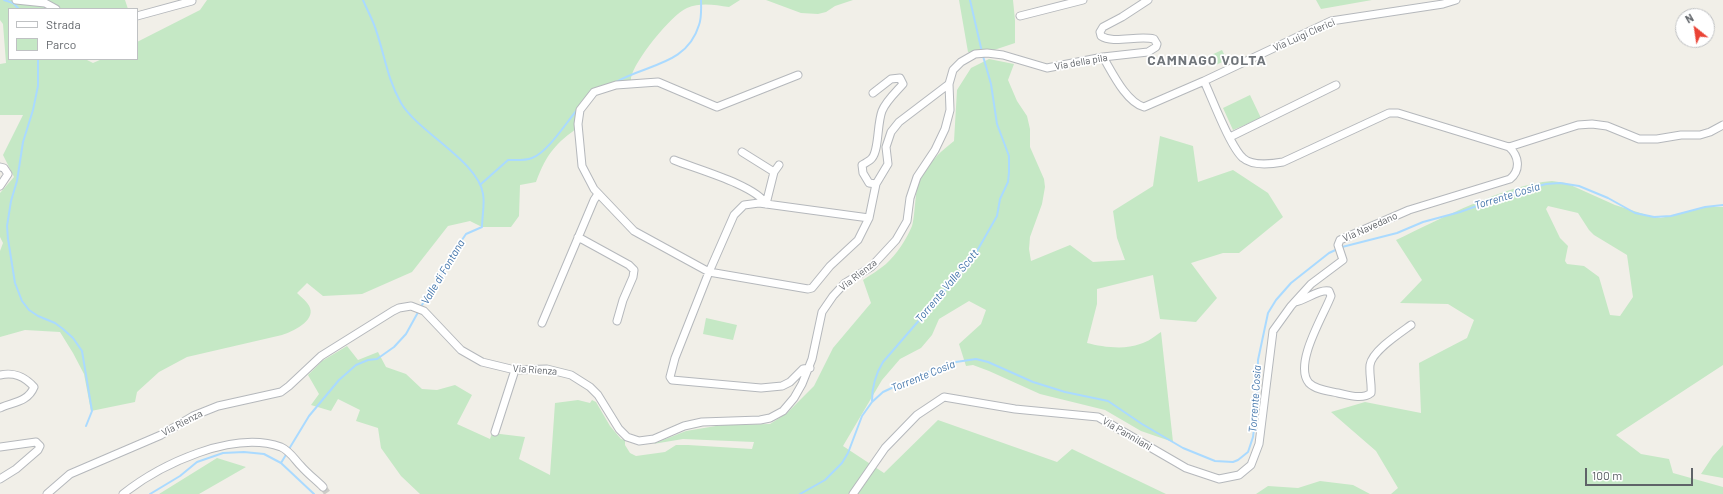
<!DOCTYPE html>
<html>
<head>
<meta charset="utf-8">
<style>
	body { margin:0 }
	#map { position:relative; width:1723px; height:494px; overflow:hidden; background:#f1efe8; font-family:Barlow,sans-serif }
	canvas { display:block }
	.legend { position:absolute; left:8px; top:8px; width:130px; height:52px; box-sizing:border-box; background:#fff; border:1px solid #bfc1c3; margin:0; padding:5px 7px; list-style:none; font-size:12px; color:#5f6368 }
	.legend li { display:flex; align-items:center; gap:8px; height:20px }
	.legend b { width:20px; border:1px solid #bfc1c3 }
	.north { position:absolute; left:1675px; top:8px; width:40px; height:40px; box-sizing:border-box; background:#fff; border:1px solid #bfc1c3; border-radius:50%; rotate:330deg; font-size:11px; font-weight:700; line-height:16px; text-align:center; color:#5f6368 }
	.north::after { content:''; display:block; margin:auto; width:14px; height:18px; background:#ea4335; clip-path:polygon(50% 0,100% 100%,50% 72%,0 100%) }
	.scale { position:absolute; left:1585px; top:468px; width:108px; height:18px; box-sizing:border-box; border:2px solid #5f6368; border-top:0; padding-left:5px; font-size:12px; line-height:14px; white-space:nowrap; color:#5f6368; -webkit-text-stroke:3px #fff; paint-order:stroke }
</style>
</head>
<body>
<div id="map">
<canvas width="1723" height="494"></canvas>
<ul class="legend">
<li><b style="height:5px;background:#fff"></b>Strada</li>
<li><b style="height:11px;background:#c5e8c5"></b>Parco</li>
</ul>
<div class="north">N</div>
<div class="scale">100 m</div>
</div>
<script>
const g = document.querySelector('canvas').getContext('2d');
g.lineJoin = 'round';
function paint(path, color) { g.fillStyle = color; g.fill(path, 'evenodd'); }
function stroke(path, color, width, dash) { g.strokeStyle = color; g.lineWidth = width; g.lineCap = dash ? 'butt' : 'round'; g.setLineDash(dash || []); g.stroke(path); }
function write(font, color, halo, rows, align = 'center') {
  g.font = font + ' Barlow,sans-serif'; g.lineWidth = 3.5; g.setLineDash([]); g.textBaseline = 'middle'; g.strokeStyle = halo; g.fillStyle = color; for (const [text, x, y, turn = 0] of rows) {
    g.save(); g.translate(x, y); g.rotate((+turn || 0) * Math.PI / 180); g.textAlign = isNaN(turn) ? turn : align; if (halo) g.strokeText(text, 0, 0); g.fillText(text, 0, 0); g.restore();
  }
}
paint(new Path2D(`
	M0,0h125l3,9h-78l-3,-2 -1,2h-37v50h76l8,4 9,-4h35v-17l63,-32 7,-10h533l-11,7c-14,-2 -28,-5 -42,1 -16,7 -53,53 -56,70 0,2 0,6 1,9l-23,2 -14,5 -14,19 -1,13c-25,18 -33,27 -44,56l-16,3 -1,31 -8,11h-29l-12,-6 -22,5 -36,46 -50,22 -39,2 -16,-13 -10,10c4,4 11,9 13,15 5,13 -18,24 -28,27l-95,22 -28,15 -22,20 -2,10 -44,9 -7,-37 -11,-21 -13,-21 -35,-2 -25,7v-86l3,-8 -3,-6v-44l14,-16 -11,-22 20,-40h-23v-51l6,-1 -3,-39 -3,-4z
	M766,0h87l-18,6 -9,6 -8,2 -17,-1z
	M959,0h54l2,20v23l-24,8 -23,1z
	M1316,0h56l-51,9z
	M1222,50l5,10 -16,7 -4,-10z
	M989,59l25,5 -6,16 9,21 10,15 3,13v18l14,32 1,8 -3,17 -12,33 -1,12 2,12 39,-16 23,17 32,-2 -8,-22 -4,-27 40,-25 7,-50 33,10 5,36 35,-12 35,23 15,24 -44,36h-16l-32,10 26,35 -21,24 -36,-3 -7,-44 -56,14v15l-10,39c15,4 38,7 53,1 8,-2 15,-8 21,-12l12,110 -32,-11 -36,-21 -65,-16 -51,-23 -16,-6 -7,1 -7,-22 22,-20 5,-14 -17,-9 -30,18 -7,16 -11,13 -21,11 -18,21 -39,66 41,27 54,-53 119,42 15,-13 94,45h-746l-19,-18 -20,-28 -3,-20 -22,-7 4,-11 -22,-11 -7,12 -20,-6 8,-11 -11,-19 14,-14 25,-15 11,14 20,-8 8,15 20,7 16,15 15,1 18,-5 17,10 -15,29 33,15 2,-6 33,4 -6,22 31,16 5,-72 23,-3 12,3 2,-3 4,2 14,24 11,13 4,1v5l5,8 6,3 29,-4 11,-7h12l64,4 2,-7 -71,-3 -30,5 33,-13 36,-6 48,-1 17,-11 27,-27 19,-38 38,-45 -8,-23c7,-5 16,-10 23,-16 11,-10 20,-24 26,-38 2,-6 3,-23 4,-31 3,-23 20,-40 38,-54l3,-51 14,-22z
	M1250,95l11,23 -28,12 -10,-22z
	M1552,181l14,2 49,22 35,11 11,2 43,-11h19v158l-107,70 25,19 28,5 4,14 50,14v7h-332l7,-6 -22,-37 -45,-39 34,-10 56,11 -2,-50 48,-25 7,-18 -26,-16 -48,-1 22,-23 -26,-40c45,-21 107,-55 156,-59zM1548,206l30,7 11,17 5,5 33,20 6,42 -13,19 -10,-1 -11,-38 -15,-11 -17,-2 -2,-3 3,-15 -8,-8 -14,-29z
	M706,318l31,7 -4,15 -30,-6z
	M1723,445v33l-22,-4 12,-18z
	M217,458l29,9 -47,27h-40z
	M1320,481l33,4 17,9h-114l12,-8 30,2z`), '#c5e8c5');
stroke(new Path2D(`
	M4,0l9,3 6,6
	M970,0l12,52
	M38,59v27l-5,24 -10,32 -6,39 -6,20 -4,25 1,13 7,44 7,18 7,9 9,6 17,7 8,6 10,9 9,13 10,60 -6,15
	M616,82c31,-18 71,-17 83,-57 3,-8 2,-17 2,-25
	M481,184l27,-24c8,0 16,1 24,-2 15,-5 34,-35 45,-48
	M872,401c0,-15 3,-26 11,-39l90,-104 24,-42 3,-17 8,-17 1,-10v-16l-12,-32 -6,-40 -8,-28
	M289,449l20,-33 30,-36 17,-15 12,-5 9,-1 17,-12 12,-13 21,-38 7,-7 15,-30 17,-25 16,-7c0,-10 3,-23 1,-33 -4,-32 -65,-62 -82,-91 -15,-26 -17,-54 -28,-81 -3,-7 -7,-15 -10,-22
	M281,463l6,-10
	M150,494l30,-18 17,-14 26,-9 21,-1 20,2 17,9 33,31
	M800,494l25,-14 17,-17 6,-10 14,-37 10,-14 11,-10 37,-17 36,-13 20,-3 12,3 45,20 32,10 43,9 34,23 41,24 32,13 18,1 5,-2 10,-8 5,-15 4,-32 1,-45 10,-47 8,-13 15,-17 38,-30 13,-6 55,-14 26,-11 37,-10 56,-20 30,-8 14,-1 19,3 29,12 27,15 19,4 17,-1 34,-9 18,-2`), '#aadaff', 2);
stroke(new Path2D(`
	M323,487l5,7`), '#ccccc8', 7, [7, 3.5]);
const minor = new Path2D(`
	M16,0l29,3 11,6
	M137,16l55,-15
	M1020,16l63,-16
	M1103,57c9,15 23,45 41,50l60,-26 127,-60 112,-17 13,-4
	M798,75l-81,32 -59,-25 -42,3 -22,7 -14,18 -2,14 4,42 12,23 40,42 75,41 99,17 4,-1 18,-22 28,-26 11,-22
	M873,93l18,-14 9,-1 3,6c-7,8 -17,17 -21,27 -5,13 -3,39 -10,47 -2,3 -7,5 -10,7l1,8 6,10 7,1 12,-20 -2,-17 5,-15 8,-10 50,-38
	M1230,137l106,-52
	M1509,147l69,-22 14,-1 15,2 32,13h18l24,-4h19l10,-3 13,-7
	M742,152l32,20 -8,32
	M674,160c22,9 81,25 92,44
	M0,167l4,1 4,6 -8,12
	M774,172l5,-7
	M578,237l51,28 5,5 -1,7 -10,23 -6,21
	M1295,302c11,-2 24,-13 34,-11l2,5c-7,19 -38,68 -22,87 7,7 20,8 29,10 10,2 24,7 33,0 1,-9 -2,-18 -1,-28 2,-14 30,-32 41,-40
	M542,323l52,-123 4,-6
	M810,368l-7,1 -13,13 -8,4 -21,2 -89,-8 -2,-3 5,-19 34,-86 25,-57 10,-10 15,-2 110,15 7,-34
	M0,375c14,-3 24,1 34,12 -6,15 -21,15 -34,21
	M495,432l20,-62
	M0,447l36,-5 4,4 -2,4 -22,19 -16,10
	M47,494l23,-20 91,-39 32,-19 25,-10 63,-14 8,-6 32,-30 72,-45 6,-3 12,-2 13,5 37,39 21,12 33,8 32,-1 24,6 19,12 8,8 21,34 8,8 12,4 15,-2 30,-13 18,-4 58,-2 10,-2 13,-7 11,-13 8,-14 10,-25 10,-47 11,-16 12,-13 26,-16 25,-27 11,-19 3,-23 7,-21 18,-27 10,-21 5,-19 -1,-26 4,-14 8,-8 14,-8 12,-1 16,2 44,13 56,-11 45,-5 8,-5 1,-3 -3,-5c-16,-4 -41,5 -53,-3l-1,-4 3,-5 19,-10 26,-17
	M123,494c38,-30 110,-64 158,-47 9,4 14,13 20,19 7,8 15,14 22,21
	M853,494l32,-46 32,-33 27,-18 71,12 83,8 88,51 33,11 20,-4 12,-10 8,-21 14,-113 18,-25 20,-22 32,-24 -5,-15 2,-5 69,-30 101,-31c11,-9 9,-23 -1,-32l-111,-34h-9l-106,49c-11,2 -31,4 -40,-4 -13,-11 -31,-60 -39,-77`);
stroke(minor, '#b5b8bc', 9);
stroke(minor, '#fff', 7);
write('10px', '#5f6368', '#fff', [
	["Via Luigi Clerici",1304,35,-24],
	["Via della pila",1081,62,-10],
	["Via Navedano",1370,227,-24],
	["Via Rienza",858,275,-38],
	["Via Rienza",535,370,4],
	["Via Rienza",182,423,-28],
	["Via Pannilani",1127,434,30]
]);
write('italic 11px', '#4174aa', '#fff', [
	["Torrente Cosia",1507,196,-17],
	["Valle di Fontana",443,272,-59],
	["Torrente Valle Scott",947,286,-50],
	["Torrente Cosia",923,376,-22],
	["Torrente Cosia",1255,399,-86]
]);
g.letterSpacing = '1px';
write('bold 14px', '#70757a', '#fff', [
	["CAMNAGO VOLTA",1207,60]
]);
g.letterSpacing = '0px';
</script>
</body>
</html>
